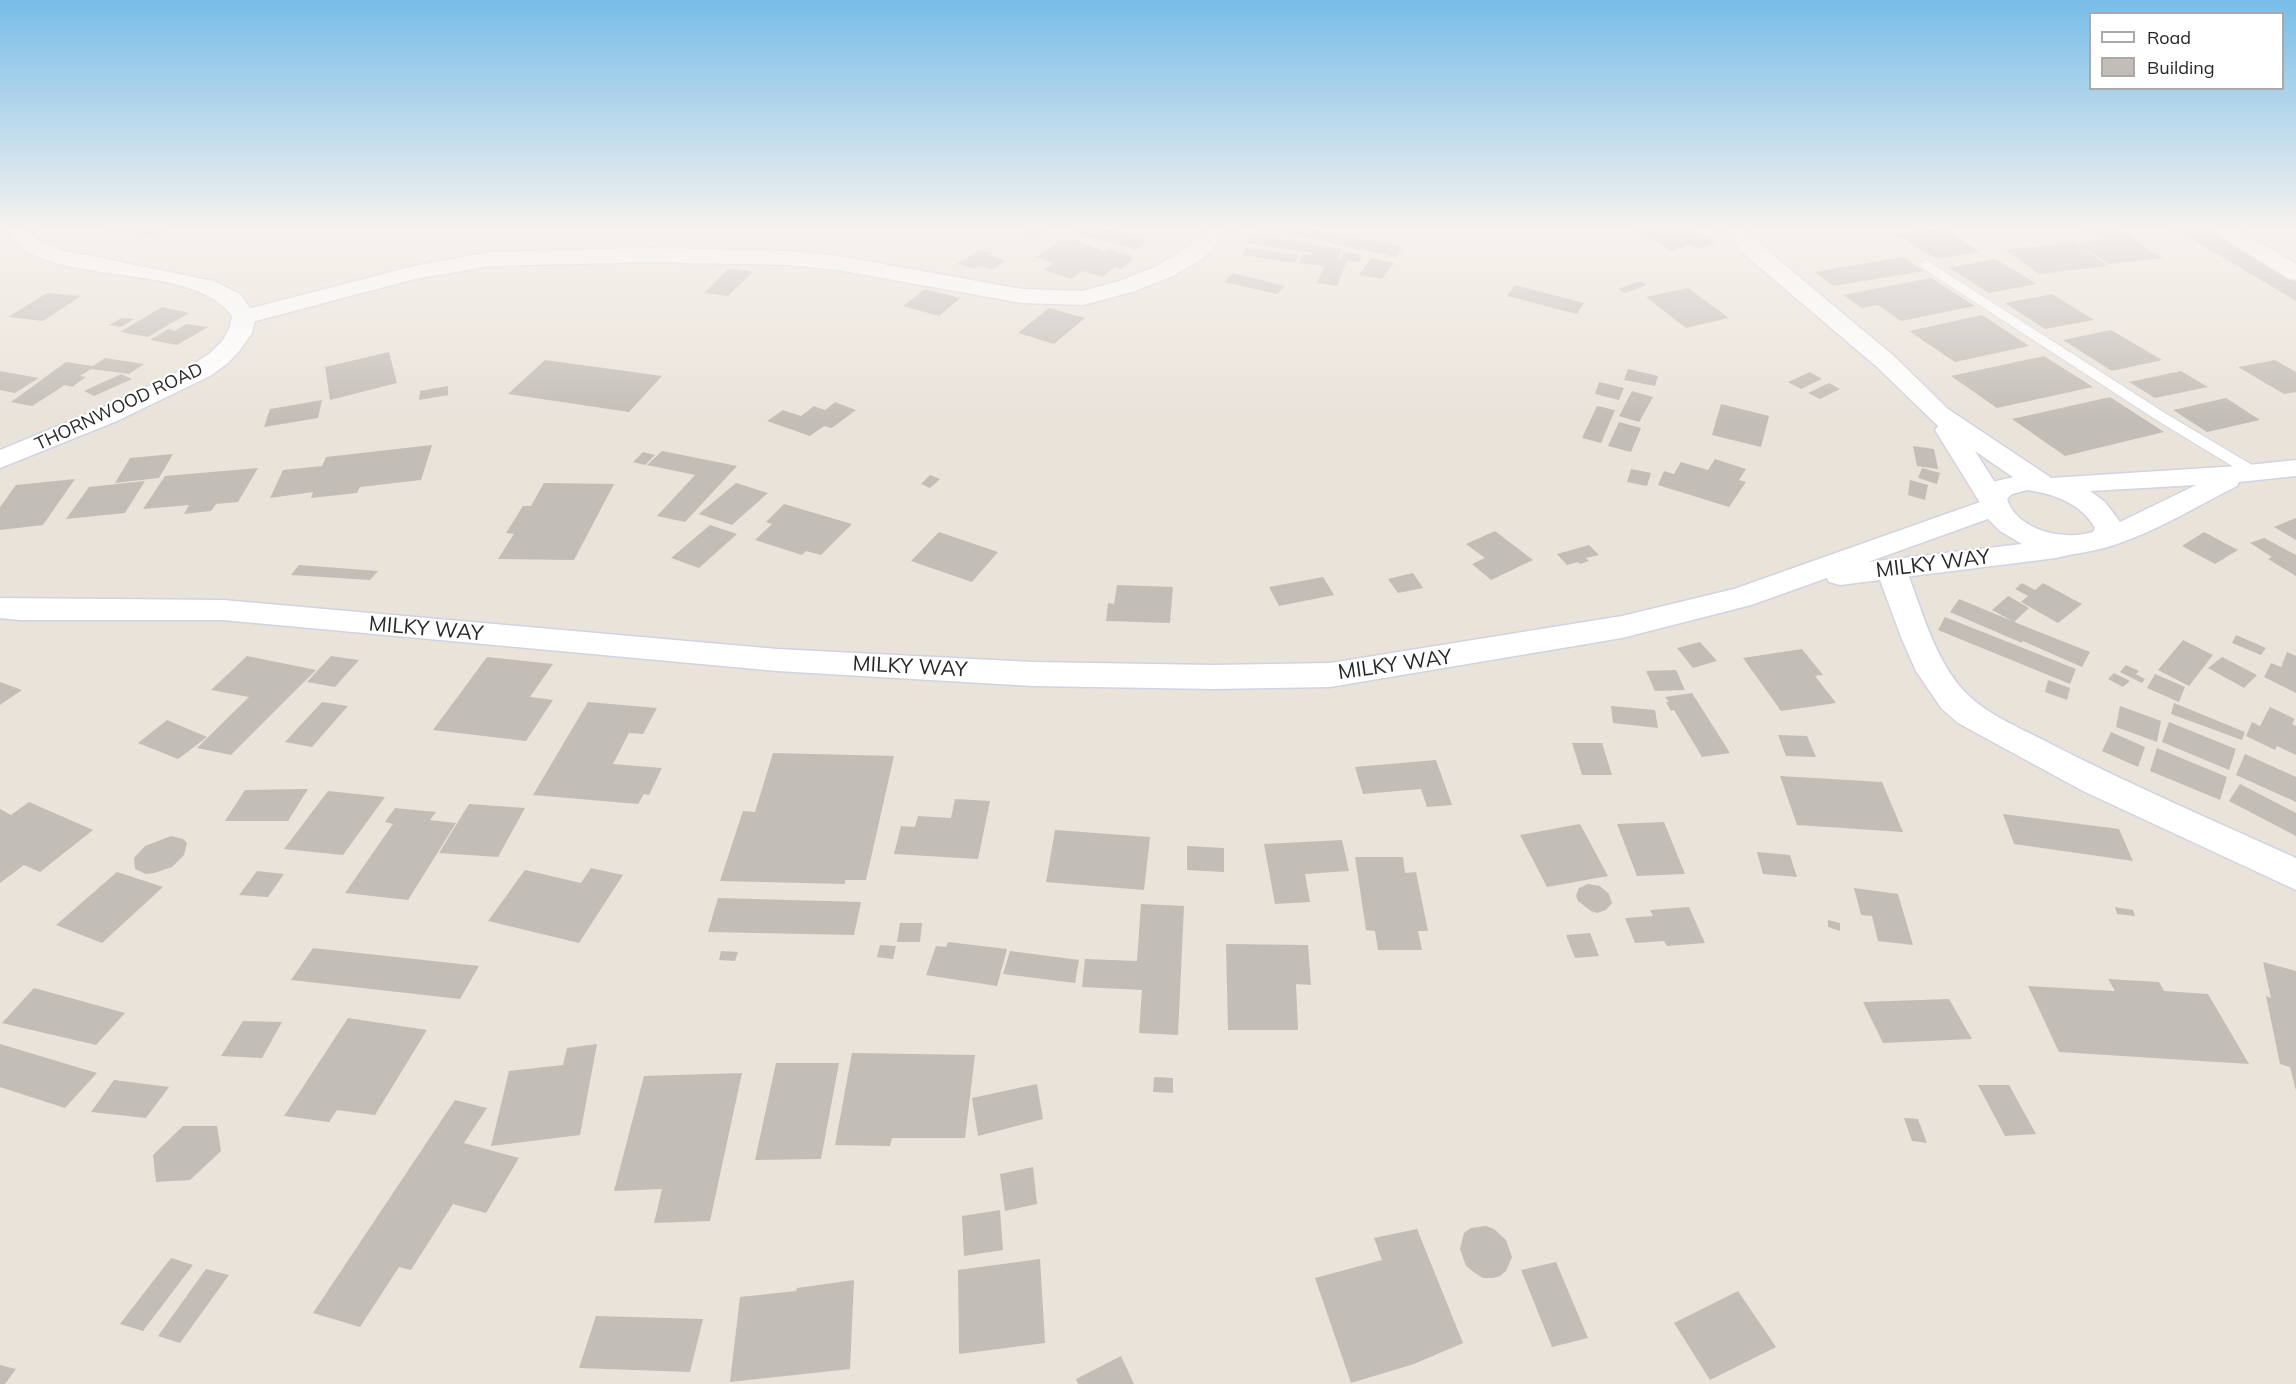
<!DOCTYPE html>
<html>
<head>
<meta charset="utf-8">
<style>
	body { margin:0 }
	#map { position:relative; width:2296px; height:1384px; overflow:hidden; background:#eae3da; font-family:Mulish,sans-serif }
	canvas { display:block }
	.legend { position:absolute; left:2089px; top:12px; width:195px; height:78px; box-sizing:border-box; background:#fff; border:2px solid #a9a9a9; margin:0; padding:8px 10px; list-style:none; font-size:18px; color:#282828 }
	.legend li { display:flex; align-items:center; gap:12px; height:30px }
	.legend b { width:30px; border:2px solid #a9a9a9 }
</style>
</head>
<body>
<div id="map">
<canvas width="2296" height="1384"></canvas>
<ul class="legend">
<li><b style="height:8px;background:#fff"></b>Road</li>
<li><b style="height:16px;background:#c2bdb7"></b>Building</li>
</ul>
</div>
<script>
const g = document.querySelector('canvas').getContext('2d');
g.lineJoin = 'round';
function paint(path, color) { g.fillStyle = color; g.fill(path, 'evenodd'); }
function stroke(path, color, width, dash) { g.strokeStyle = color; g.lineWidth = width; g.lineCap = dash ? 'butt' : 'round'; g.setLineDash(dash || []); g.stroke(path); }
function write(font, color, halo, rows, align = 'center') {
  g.font = font + ' Mulish,sans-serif'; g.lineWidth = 4.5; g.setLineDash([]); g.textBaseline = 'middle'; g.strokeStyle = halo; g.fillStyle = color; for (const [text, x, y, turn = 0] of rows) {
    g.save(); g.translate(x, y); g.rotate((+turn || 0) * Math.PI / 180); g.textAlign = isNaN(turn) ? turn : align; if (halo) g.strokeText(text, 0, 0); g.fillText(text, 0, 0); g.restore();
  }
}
paint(new Path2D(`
	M101,227h70l-18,10z
	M1033,227l12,3 -9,8 -13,-3z
	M1084,227h12l51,12 -10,10 -61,-15z
	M1258,227h40l105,20 -7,10z
	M1646,227h37l33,16 -17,6 -10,-4 -17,6 -38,-20z
	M2082,227h31l50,31 -54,6 -32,-20 26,-4z
	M2172,227h37l87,51v23z
	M1942,228l38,24 -44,7 -38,-24z
	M1250,234l92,15 -4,10h2l3,-7 19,3 -2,7 -13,-2 -10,26 -20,-3 7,-17 -25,-3 3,-9 10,1 2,-2 -67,-10z
	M1061,240l8,2 4,-2 33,12 3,-3 23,7 -2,2 4,1 -13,10 -6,-2 -13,10 -20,-6 -11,8 -27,-9 10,-7 -18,-6z
	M2073,242l36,24 -70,8 -34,-24z
	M1246,248l53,7 -4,8 -53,-8z
	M980,250l13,3 -4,3 16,4 -12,10 -15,-4 -4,3 -17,-5z
	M1903,257l21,14 -90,15 -20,-14z
	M1371,258l23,5 -12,16 -23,-4z
	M1995,259l42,25 -48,9 -40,-25z
	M729,268l24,4 -25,24 -24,-3z
	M1233,273l52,13 -8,8 -53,-12z
	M1931,278l44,28 -74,15 -23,-16 -16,3 -19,-13z
	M1640,281l7,4 -22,8 -7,-4z
	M1515,285l69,18 -7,11 -70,-18z
	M1688,288l41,30 -43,10 -40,-31z
	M925,289l35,9 -21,18 -36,-10z
	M47,293l34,3 -38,25 -35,-4z
	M2052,294l42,26 -49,9 -40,-26z
	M162,307l27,6 -41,24 -28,-5z
	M1049,308l36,10 -31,26 -36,-11z
	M1982,315l47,31 -74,16 -46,-31z
	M122,318l12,1 -13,8 -12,-2z
	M186,324l22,3 -31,18 -27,-5 18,-11 7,2z
	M2111,330l51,30 -50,11 -49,-31z
	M389,352l8,31 -67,17 -5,-33z
	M2044,356l49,31 -96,21 -46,-32z
	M105,358l39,6 -15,10 -38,-5 -11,7 6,1 -14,10 -7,-2 -33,21 -21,-4 55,-40 27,4z
	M545,360l117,16 -33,36 -121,-18z
	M2275,360l21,12v20l-12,2 -46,-27z
	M1628,369l30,7 -3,10 -31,-6z
	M0,371l39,7 -24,15 -15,-3z
	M2181,371l27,16 -53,11 -26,-16z
	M1810,372l12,7 -21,10 -13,-7z
	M121,374l11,5 -38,17 -10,-5z
	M1599,382l25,6 -5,12 -24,-6z
	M1829,383l11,6 -20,10 -12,-6z
	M448,386v9l-29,5 1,-9z
	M1632,391l21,6 -14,25 -20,-6z
	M2110,397l54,35 -99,24 -53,-37z
	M2226,398l34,22 -53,12 -34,-22z
	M322,400l-4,18 -54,9 6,-18z
	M835,402l21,8 -24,18 -8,-2 -14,10 -43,-15 16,-11 18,6 13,-10 11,4z
	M1721,404l48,12 -8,31 -49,-12z
	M1597,406l18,4 -14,33 -19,-5z
	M1619,422l22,6 -10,24 -23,-6z
	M432,445l-11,35 -61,7 -3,6 -46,5 2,-6 -43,6 13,-28 39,-4 4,-9z
	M1913,446l21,3 4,20 -21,-3z
	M662,451l75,15 -52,56 -28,-6 38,-41 -48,-10z
	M643,452l12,3 -10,10 -12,-3z
	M173,454l-14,24 -44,5 15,-25z
	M1715,459l31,10 -7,11 7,2 -17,25 -71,-22 6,-14 10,3 7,-12 27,8z
	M258,468l-20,34 -22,2 -5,7 -27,3 5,-9 -46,4 22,-33z
	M1922,468l18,5 -3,11 -19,-6z
	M1631,469l20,4 -4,13 -20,-4z
	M930,475l10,4 -10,9 -9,-4z
	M75,479l-32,46 -43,5v-23l16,-22z
	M1910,480l18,5 -3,15 -17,-5z
	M145,481l-20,32 -59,6 23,-32z
	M544,483l70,1 -40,76 -76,-1 16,-25 -8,-1 17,-27h8z
	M736,483l32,10 -36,32 -33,-11z
	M784,504l68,20 -31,31 -15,-4 -4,4 -47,-15 17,-16 -6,-2z
	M2296,518v22l-22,-13z
	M710,525l27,9 -38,34 -28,-10z
	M1495,531l38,29 -42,20 -19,-16 13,-6 -19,-14z
	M939,532l59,20 -26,30 -61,-21z
	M2204,532l34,18 -23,14 -33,-18z
	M2264,538l32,17v21l-28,-17 4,-2 -22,-14z
	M1589,545l10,10 -13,3 3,3 -9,3 -2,-2 -11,3 -10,-11z
	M299,565l79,6 -8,9 -79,-5z
	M1413,573l10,15 -25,5 -10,-14z
	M1323,577l11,18 -55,11 -10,-19z
	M2022,583l13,7 8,-7 39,21 -24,19 -37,-21 7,-6 -13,-7z
	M1117,585l56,2 -3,36 -64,-2 2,-18 6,1z
	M2008,596l21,12 -15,14 -22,-12z
	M1959,599l70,29 61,24 -8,15 -59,-26 -1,2 -72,-31z
	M1945,617l131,52 -6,15 -132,-54z
	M2236,635l30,13 -5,7 -29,-12z
	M2183,640l30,15 -24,31 -31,-16z
	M1700,642l17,19 -24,7 -16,-20z
	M1802,649l21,26 -8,1 21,27 -55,8 -38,-53z
	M2287,652l9,4v37l-32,-16 7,-14 10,4z
	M247,656l69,14 -85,85 -34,-7 52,-51 -38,-7z
	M331,656l28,4 -24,27 -28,-5z
	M487,657l66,7 -23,33 23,3 -27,41 -93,-11z
	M2222,657l35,18 -13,13 -36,-20z
	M2126,665l13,6 -3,3 9,5 -3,4 -22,-11z
	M1676,670l9,20 -30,1 -9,-20z
	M2114,673l16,8 -7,6 -15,-8z
	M2155,674l30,13 -6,15 -32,-14z
	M2048,680l22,8 -3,12 -22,-8z
	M0,682l22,8 -22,15z
	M1692,693l38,60 -28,4 -28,-47 -3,1 -5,-9h3l-4,-5z
	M322,702l26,4 -36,41 -27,-5z
	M588,702l69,6 -14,26 -14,-1 -16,31 49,4 -13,27 -5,-1 -6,10 -105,-9z
	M2174,703l71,29 -3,8 -71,-26z
	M1611,706l44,4 3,18 -45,-5z
	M2120,706l41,15 -4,21 -41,-15z
	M2270,707l25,12 -3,5 4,2v29l-19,-9 -2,4 -29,-14 6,-14 8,4z
	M167,720l40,17 -29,22 -40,-16z
	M2169,722l67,27 -7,21 -67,-28z
	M2111,732l34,15 -7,20 -36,-16z
	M1778,735l29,1 9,21 -30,-1z
	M1572,743h30l10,32h-30z
	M2157,748l70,29 -7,23 -70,-29z
	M773,753l121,3 -28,124h-21v4l-125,-3 23,-70 12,1z
	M2245,754l51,23v25l-60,-27z
	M1436,760l16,45 -25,2 -6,-18 -58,5 -8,-27z
	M1780,776l102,6 21,50 -106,-7z
	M2240,784l56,29v23l-67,-35z
	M308,789l-20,32h-63l20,-31z
	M328,791l57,6 -42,58 -59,-6z
	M955,799l35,2 -12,58 -84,-5 7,-28 14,1 3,-11 33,2z
	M29,802l64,28 -53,42 -16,-7 -24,18v-74l11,6z
	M469,804l56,4 -27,49 -59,-4z
	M395,808l41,4 -6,8 26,3 -48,77 -63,-7 48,-69 -8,-2z
	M2003,814l116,15 14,32 -119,-17z
	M1664,822l21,52 -48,2 -20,-52z
	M1580,824l28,52 -61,11 -27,-52z
	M1055,830l95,7 -6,53 -98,-8z
	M171,836l12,3 4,4 -3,12 -12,12 -18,6 -8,1 -11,-5 -1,-11 11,-12z
	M1342,840l7,31 -44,3 5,28 -35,2 -11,-60z
	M1187,846l37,2v24l-37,-2z
	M1757,852l33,3 7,22 -34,-3z
	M1355,857h48l2,16 11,-1 12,59h-10l4,19h-44l-3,-19 -9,-1z
	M591,868l32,7 -44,68 -91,-22 37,-51 56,13z
	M257,871l27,3 -16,23 -29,-2z
	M117,872l46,15 -61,56 -46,-18z
	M1588,884l12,2 9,8 3,9 -6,7 -9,3 -6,-2 -13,-10 -2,-5 3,-8z
	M1854,888l44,6 15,51 -35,-4 -6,-25 -11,-1z
	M718,898l143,4 -7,33 -146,-3z
	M1141,904l43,2 -6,129 -39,-2 3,-43 -60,-3 3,-28 52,2z
	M1689,907l16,36 -38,3 -3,-5 -29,2 -10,-25 28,-2 -3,-6z
	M2115,907l18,3 2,6 -18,-2z
	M1828,920l12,3v8l-12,-4z
	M900,923h22l-2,19h-23z
	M1590,933l9,23 -24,2 -9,-23z
	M948,942l59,7 -10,37 -71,-11 10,-29 10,1z
	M1226,944l82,1 3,40 -15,-1 2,46h-70z
	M880,945l16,1 -3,13 -16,-2z
	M313,948l166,18 -19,33 -169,-19z
	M721,951l17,1 -3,9 -16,-1z
	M1010,951l69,9 -4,23 -72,-9z
	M2263,962l33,9v120l-6,-24 -10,-3 -14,-68 5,2z
	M2108,979l51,3 5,9 44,3 41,70 -190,-12 -31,-66 87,5z
	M34,988l91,25 -29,32 -94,-22z
	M1949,999l23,40 -89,4 -20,-41z
	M348,1018l79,12 -52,85 -38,-5 -8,12 -45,-6z
	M243,1021l39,1 -20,36 -41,-2z
	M0,1044l97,29 -32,35 -65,-21z
	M597,1044l-17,91 -89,11 18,-75 54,-6 4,-17z
	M852,1053l123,2 -10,83h-73l-2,8 -55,-1z
	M776,1063h63l-18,96 -66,1z
	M742,1073l-32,148 -56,2 8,-34 -48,2 30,-115z
	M1154,1077l19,1v15l-20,-1z
	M114,1080l55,7 -23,31 -55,-6z
	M1037,1084l6,35 -65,17 -6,-38z
	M1978,1085h31l27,49 -31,2z
	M455,1100l32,8 -23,35 55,15 -33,55 -33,-9 -42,66 -12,-3 -39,60 -47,-14z
	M1904,1118l14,1 9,24 -15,-2z
	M183,1126h34l4,25 -31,29 -34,2 -3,-27z
	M1033,1167l4,37 -32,7 -5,-37z
	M1000,1210l3,40 -39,6 -2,-40z
	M1486,1226l8,3 12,11 6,17 -6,14 -6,5 -7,2h-10l-8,-5 -9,-7 -6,-17 4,-16 7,-5z
	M1417,1229l46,114 -49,21 -63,19 -36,-105 67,-18 -8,-22z
	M171,1258l22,7 -50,66 -23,-7z
	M1040,1259l5,84 -86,11 -1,-84z
	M1556,1262l32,76 -36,9 -31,-77z
	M206,1269l23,6 -49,68 -22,-7z
	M854,1280l-4,89 -120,13 10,-85 56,-6 1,-3z
	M1738,1291l38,56 -66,33 -36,-57z
	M596,1316l107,3 -13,53 -111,-4z
	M1121,1356l13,28h-56l-2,-5z
	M0,1365l16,4 -11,15h-5z`), '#c2bdb7');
const service = new Path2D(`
	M1926,260l242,155 91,54 2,3 -2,3h-12l-89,-54 -237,-154 -2,-3z`);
const minor = new Path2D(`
	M1210,227h23l-31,32 -31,18 -36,14 -51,14 -62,-2 -184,-33 -50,-5 -138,-3 -160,4 -75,13 -171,45 -8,-2 -4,-5 4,-5 178,-46 76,-14 160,-4 138,3 50,5 184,33 61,2 36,-10 36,-14 31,-18z
	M1719,227h23l25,23 128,107 53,52 102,68 4,6 -4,6 -10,2 -10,-2 -55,-38 31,49 -4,6 -10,3 -10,-3 -47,-76 3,-4 -61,-59 -126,-107z
	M2207,227h26l63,37v16l-8,-2 -77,-47z
	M1891,559l11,3 4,7c16,41 28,90 59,123 23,24 58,37 86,52 80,41 163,77 245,114v32l-213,-99 -125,-68 -17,-15 -25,-37 -15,-34 -25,-68 4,-7z`);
const tertiary = new Path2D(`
	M6,227h22l8,12 26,11 151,31 27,13 16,22 -4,17 -12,17 -12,13 -18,13 -93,45 -117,47v-18l116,-48 76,-37 18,-12 13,-13 7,-13 2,-11c-36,-51 -156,-32 -209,-67 -7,-5 -12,-15 -17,-22z
	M2296,460v16l-57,6 -2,4c-40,20 -80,45 -123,59 -20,7 -39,8 -58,13l-216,27 -11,-3 -2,-4 -76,27 -129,33 -292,49 -116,2 -181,-3 -256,-15 -554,-51h-203l-20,-2v-20l223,2 554,49 256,13 181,3 116,-2 292,-47 112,-27 246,-87 -1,-4 13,-16 35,-8 23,4 189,-12zM2196,485l-76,37 -15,-20 -15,-11zM2027,490c27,4 54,13 68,38l-2,4c-28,9 -76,-1 -86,-33l5,-5zM1988,519l12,12 22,13 -154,18z`);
stroke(service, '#d0d3e1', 2);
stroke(minor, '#d0d3e1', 3);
stroke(tertiary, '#d0d3e1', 3);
paint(service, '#fff');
paint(minor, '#fff');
paint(tertiary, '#fff');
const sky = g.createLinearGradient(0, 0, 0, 421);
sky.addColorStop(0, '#78bde8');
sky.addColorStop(0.54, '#f6f2ee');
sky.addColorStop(1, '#f6f2ee00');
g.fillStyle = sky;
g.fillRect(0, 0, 2296, 421);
write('18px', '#282828', '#fff', [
	["THORNWOOD ROAD",119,407,-25]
]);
write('21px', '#282828', '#fff', [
	["MILKY WAY",1933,564,-7],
	["MILKY WAY",426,629,5],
	["MILKY WAY",1395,665,-8],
	["MILKY WAY",910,667,3]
]);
</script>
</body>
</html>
